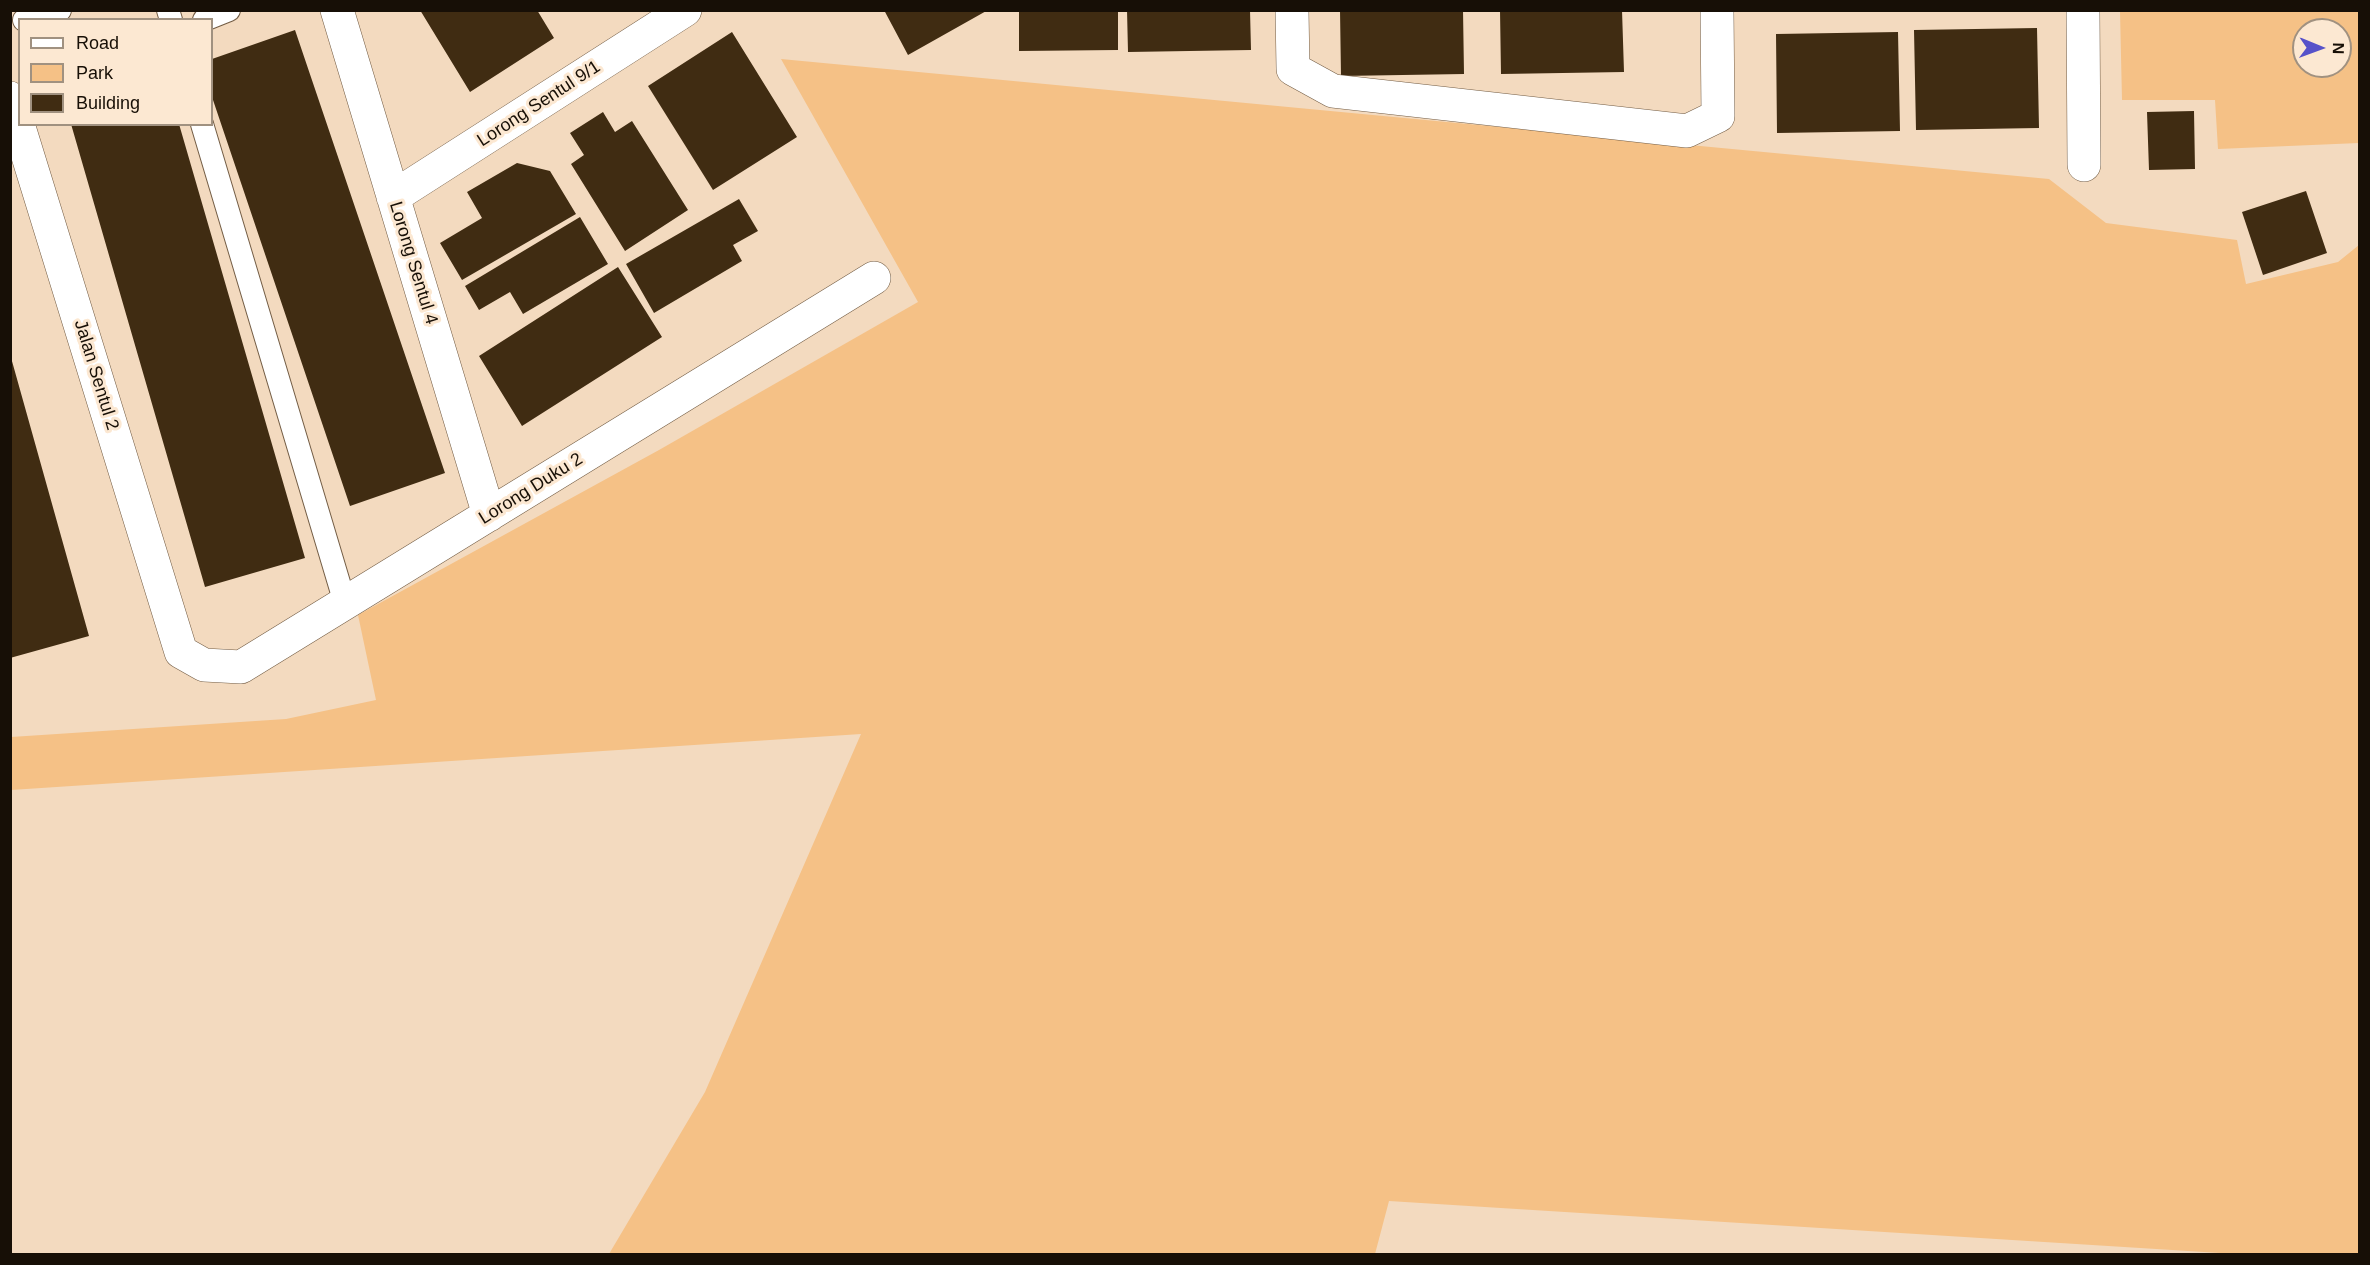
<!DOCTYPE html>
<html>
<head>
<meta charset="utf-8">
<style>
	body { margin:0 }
	#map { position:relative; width:2370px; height:1265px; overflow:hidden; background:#f3dabf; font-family:Helvetica,sans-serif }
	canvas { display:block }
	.frame { position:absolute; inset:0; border:12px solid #170f06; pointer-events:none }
	.legend { position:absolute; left:18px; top:18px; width:195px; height:108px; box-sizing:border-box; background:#fce8d2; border:2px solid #a09180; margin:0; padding:8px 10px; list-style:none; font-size:18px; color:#170f06 }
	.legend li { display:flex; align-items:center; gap:12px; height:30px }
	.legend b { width:30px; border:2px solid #a09180 }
	.north { position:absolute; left:2292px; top:18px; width:60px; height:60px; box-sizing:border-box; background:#fce8d2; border:2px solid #a09180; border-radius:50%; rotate:91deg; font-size:16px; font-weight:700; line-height:24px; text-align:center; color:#170f06 }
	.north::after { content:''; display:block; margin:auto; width:21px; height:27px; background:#5752c9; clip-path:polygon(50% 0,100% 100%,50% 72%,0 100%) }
</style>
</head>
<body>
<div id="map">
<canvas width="2370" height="1265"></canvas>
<div class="frame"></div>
<ul class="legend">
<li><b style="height:8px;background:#fff"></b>Road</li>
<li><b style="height:16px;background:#f5c186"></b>Park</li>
<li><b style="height:16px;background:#402c12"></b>Building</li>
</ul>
<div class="north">N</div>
</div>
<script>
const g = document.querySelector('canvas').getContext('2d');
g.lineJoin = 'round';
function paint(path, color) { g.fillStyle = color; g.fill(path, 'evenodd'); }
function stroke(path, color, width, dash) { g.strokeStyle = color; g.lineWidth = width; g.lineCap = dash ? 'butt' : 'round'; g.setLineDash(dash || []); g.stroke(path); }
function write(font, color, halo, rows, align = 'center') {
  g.font = font + ' Helvetica,sans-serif'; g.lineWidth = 6; g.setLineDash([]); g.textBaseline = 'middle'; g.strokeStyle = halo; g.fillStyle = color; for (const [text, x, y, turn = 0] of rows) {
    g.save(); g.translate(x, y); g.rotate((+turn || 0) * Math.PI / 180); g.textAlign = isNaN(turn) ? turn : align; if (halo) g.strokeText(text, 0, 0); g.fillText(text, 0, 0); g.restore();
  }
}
paint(new Path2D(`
	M2120,11h239v132l-141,6 -3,-49h-93zM2304,30h36v36h-36z
	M781,59l1268,120 57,44 131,17 9,44 92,-22 21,-17v1009h-123l-847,-53 -14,53h-766l96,-162 156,-358 -850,56v-53l275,-18 90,-19 -18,-85 301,-165 259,-148z`), '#f5c186');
paint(new Path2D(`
	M420,10h117l17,28 -84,54z
	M884,10h104l-80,45z
	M1019,10h99v40l-99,1z
	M1127,10h123l1,40 -123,2z
	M1340,10h123l1,64 -123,2z
	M1500,10h122l2,62 -123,2z
	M2037,28l2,100 -123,2 -2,-100z
	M295,30l150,443 -95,33 -138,-409v-38z
	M732,32l65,105 -84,53 -65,-104z
	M1898,32l2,99 -123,2 -1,-99z
	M2194,111l1,58 -46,1 -2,-58z
	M603,112l12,20 17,-11 56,89 -63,41 -54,-87 13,-9 -14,-22z
	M71,124h108l126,434 -100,29z
	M517,163l33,8 26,43 -114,66 -22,-37 42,-25 -15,-26z
	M2306,191l21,62 -64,22 -21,-63z
	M739,199l19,32 -25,14 9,16 -88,52 -28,-49z
	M580,217l28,47 -85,50 -13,-22 -31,18 -14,-24z
	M618,267l44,70 -140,89 -43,-70z
	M10,354l79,282 -79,22z`), '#402c12');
const lane = new Path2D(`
	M168,10l3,10
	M24,20l36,-10
	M204,20l25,-10
	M202,124l143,479`);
const street = new Path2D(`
	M337,10l152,505
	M1292,10l1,59 40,22 354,40 31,-15 -1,-106
	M2083,10l1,155
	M10,98l171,554 23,13 37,2 633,-389
	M393,197l292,-187`);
stroke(lane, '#735d45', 24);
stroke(street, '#735d45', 34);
stroke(lane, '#fff', 22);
stroke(street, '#fff', 33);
write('18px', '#170f06', '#fce8d2', [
	["Lorong Sentul 9/1",539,104,-33],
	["Lorong Sentul 4",413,263,73],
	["Jalan Sentul 2",96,375,73],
	["Lorong Duku 2",531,489,-32]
]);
</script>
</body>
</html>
